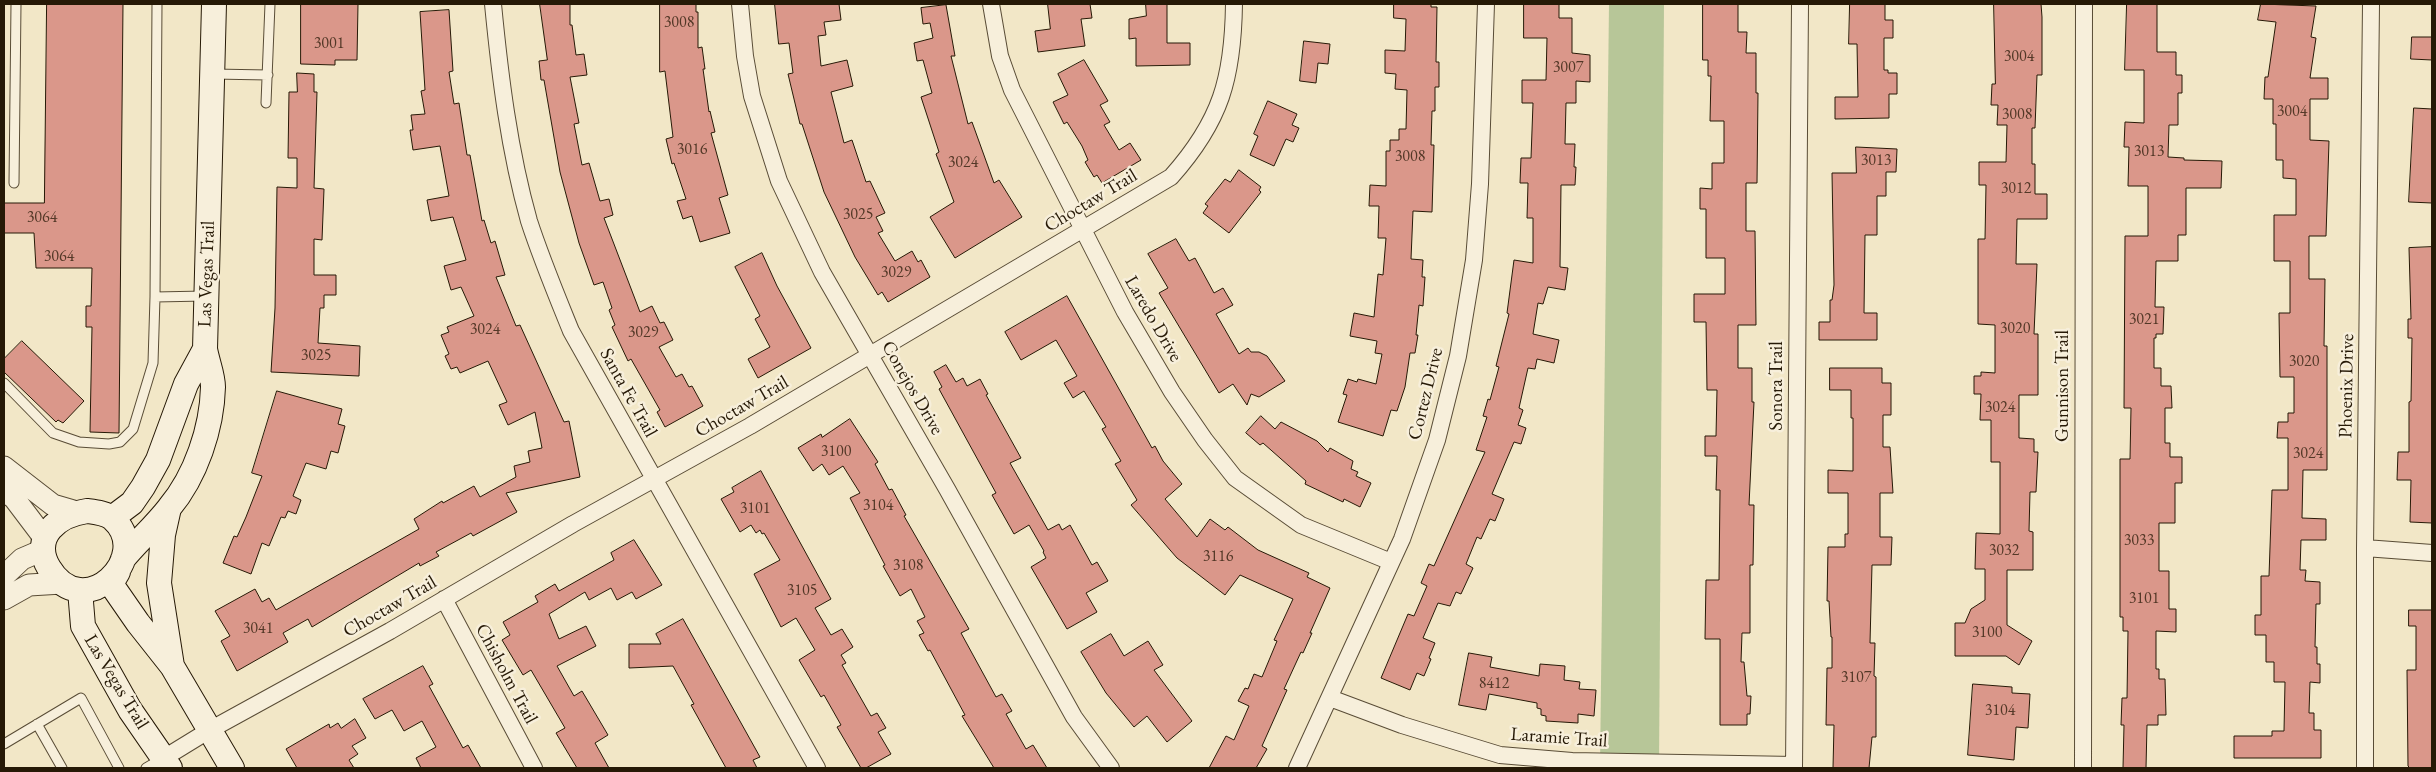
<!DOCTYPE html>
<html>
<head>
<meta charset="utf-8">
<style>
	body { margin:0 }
	#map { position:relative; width:2436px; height:772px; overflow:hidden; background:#f2e7c7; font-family:"EB Garamond",serif }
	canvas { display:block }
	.frame { position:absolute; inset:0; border:5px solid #261906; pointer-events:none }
</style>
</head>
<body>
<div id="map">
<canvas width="2436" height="772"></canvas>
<div class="frame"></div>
</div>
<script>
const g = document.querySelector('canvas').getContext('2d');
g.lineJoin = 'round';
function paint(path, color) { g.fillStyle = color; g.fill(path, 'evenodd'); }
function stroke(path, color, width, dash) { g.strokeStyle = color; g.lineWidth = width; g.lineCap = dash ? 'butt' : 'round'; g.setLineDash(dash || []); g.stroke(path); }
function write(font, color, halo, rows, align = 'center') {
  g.font = font + ' "EB Garamond",serif'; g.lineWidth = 5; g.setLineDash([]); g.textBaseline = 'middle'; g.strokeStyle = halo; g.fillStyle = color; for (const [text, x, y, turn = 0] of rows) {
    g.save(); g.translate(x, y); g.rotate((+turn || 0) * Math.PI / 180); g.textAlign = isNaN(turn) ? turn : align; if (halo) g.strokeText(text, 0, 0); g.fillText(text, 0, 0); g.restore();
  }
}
paint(new Path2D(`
	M1609,4h55l-5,764h-59z`), '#b7c698');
const building = new Path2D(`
	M47,4h76l-4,429 -29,-1 2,-105h-6v-21h5l1,-38h-56l-2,-35h-30v-30h40z
	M301,4h57l-1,56h-22v5l-34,-1z
	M540,4h30v21h2l4,30 8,-1 3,21 -17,2 9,46 -5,1 8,41 7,-2 11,38 9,-2 4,16 -9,3 36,94 12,-6 8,17 4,-1 9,18 -14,7 17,30 6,-3 7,13 3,-1 11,20 -38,21 -8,-15 3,-2 -29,-51 -3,2 -16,-34 3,-2 -6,-15 3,-2 -9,-26 -9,3 -15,-42 -19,-71 -16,-92h-3l-2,-19 8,-1z
	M660,4h36v8h2v36l4,-1 3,22h-2l6,43 1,-1 5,21 -4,1 17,62 -9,3 11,35 -30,9 -8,-26 -9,3 -6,-18 9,-2 -12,-36 -2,1 -6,-25 7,-2 -8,-66 -5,1z
	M775,4h64l2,16 -17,2 2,13 -8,1 3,30 26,-6 6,26 -22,6 13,51 8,-3 14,42 4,-1 15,32 -9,4 7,14 -5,2 17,28 17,-10 6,11 3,-2 9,17 -42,25 -6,-10 -4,3 -23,-38 -31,-65 -22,-68h-2l-12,-50 5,-1 -4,-30 -10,1z
	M1048,4h42l2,14 -11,1 4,27 -47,6 -3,-21 15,-2z
	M1146,4h21v39h23v22l-54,1v-28l-7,1v-20l17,-3z
	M1394,4h37v3h6l-1,55h3v25h-4v24h-3l-1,34h3l-2,67 -19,-1 -2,48 12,1 -1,17h3l-2,29 -4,-1 -3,30h2l-3,18h-5l-5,34 -8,24 -6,-1 -8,26 -45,-14 9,-27 -4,-1 5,-15 9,3 1,-3 18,5 6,-30 -7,-1 2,-12 -27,-5 4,-23 20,4 4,-43 5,1 3,-37h-8l1,-32h-10l1,-21 16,1v-35h4v-11h9v-11h7l1,-39 -12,-1 1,-15 -11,-1v-23l20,1 1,-32 -12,-1z
	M1524,4h35v14h13v35l18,2v27l-14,-1v22h-10l-1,41h10l-1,23h2l-1,18h-14l-1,82 8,1 -3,22 -17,-3 -5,17 -5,-1 -5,31 26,6 -5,23 -17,-4 -2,10 -7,-1 -9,40 4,2 -5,15 8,3 -5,16 -7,-2 -22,52 12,5 -9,22 -5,-2 -9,20 -4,-2 -11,27 7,4 -12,26 -5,-2 -6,14 -12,-3 -15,35 12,5 -6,15 2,1 -7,17 -7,-3 -7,17 -29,-12 27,-64 6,2 13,-30 -6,-3 8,-19 5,2 51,-114 -9,-2 11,-33 -4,-1 5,-17 2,1 9,-33 -3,-1 13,-52 -2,-1 7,-53 19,3v-45h-6l1,-35h-8l1,-25h10l2,-55h-11v-23h24l1,-42h-23z
	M1703,4h35v28h9l-1,21h10v40h2l-1,90h-11v48h9l1,94h-18v43h14v34h2l-5,103h5l-1,60h-3v68h-8l-1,29h3l3,34h4l-1,18h-3v11h-27v-86h-15l1,-59h13l1,-90h-4l1,-34h-12v-20h11l1,-46h-10l-1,-68h-12v-28h31v-36h-19v-49h-6v-21l12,1v-26h12v-42h-14l1,-45h-3v-16h-5z
	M1850,4h35v16h8v18h-9v32h4v3h9v21h-8v24l-54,1v-22h23l-1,-53h-8z
	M1994,4h47l1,13v58h-5l-2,53h-3v36h3v30h12v25h-30l-1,45h21l-3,70h4v61h-19v43l15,1v13h4l-2,40h-6l-1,39 4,1v38h-26v55l25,16 -13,24 -13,-9h-51v-33h10l6,-14 14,-9v-31h-10l1,-36 24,1v-72h-9v-42h-11l1,-26h-7v-18h7v-4l14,1v-48l-17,-1v-85h7l1,-54h-7v-23h27l1,-37h-10l1,-20h-7l1,-21h3z
	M2127,4h30v48h19v23h6v18h-4v32h-9l-1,32 16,1v2l38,1 -1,27h-35v47h-8v26h-22l-1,46h9l-1,27h-7v4h-2v30h7v18h10l1,22h-7v35h5v14h12v26h-7v40h-16v48h10v38h7v23l-20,-1v38h3v10h6l1,36h-8v10h-11l-1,43h-23l1,-43h-3l1,-27h5l1,-67h-5v-14h-3v-158h10l1,-51h-7l1,-172h23v-50h-20l1,-39h-5l1,-25 19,1v-53h-19z
	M2261,4l55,2 -5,31 5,1 -6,40h18v21h-18v41l19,1 -3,95h-17v43h16l-1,67h3v124h-24l-1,48 24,1v21h-25l-1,30h6l-1,11 15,1v22h-4l-1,43h2v17h3v19l-10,-1 -1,31h5v17h7v28h-87v-22h38v-5h12l1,-49h-11v-20h-8v-27h-11v-20h6v-39h8l3,-86h16v-52h-11l1,-16h10v-9h6v-36h-14l-1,-64h11v-52h-16v-46h22v-36l-13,-1v-18h-7v-36h-3v-25h-9l1,-22h3l8,-55 -18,-2z
	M946,5l9,51h-4l17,68 4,-2 22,61 5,-3 23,37 -67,41 -25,-41 24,-15 -18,-48 3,-2 -18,-55 11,-4 -9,-33 -6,1 -3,-18 19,-5 -3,-15 -7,1 -2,-16z
	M449,10l4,61 -4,1 5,32 5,-1 8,52h3l12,66 2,-1 7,23 4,-2 10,34 -9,2 20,49 4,-1 44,97 5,-1 11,56 -74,16 11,19 -44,24 -2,-3 -35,19 3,4 -19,10 -1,-3 -107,64 -4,-8 -25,14 5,9 -51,29 -16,-30 9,-5 -15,-25 40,-22 7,13 7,-4 7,12 143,-81 -5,-10 28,-18 1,2 31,-17 6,11 36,-20 -2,-11 16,-4 -2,-11 14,-3 -7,-36 -27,13 -9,-20 8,-3 -19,-41 -28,12 -3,-6 -6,2 -6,-13 4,-2 -8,-19 8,-3 -2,-5 27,-11 -13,-29 -10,3 -7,-24 22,-6 -13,-43 -22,4 -4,-21 22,-4 -9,-50 -27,4 -3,-20h3l-2,-15 14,-1 -4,-23 4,-1 -5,-78z
	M2412,37h20v23l-21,-1z
	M1304,41l26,3 -2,20 -10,-1 -2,20 -16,-2z
	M1084,60l24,41 -8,4 10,17 -6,3 15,25 11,-7 11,17 -39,23 -5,-8 -3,2 -9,-15 3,-2 -6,-14 -15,-24 -3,2 -11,-22 15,-7 -10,-21z
	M297,73l17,1v18h3l-3,96 10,1 -2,51 -8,-1v36h22v20h-12v13h-4l-2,35 42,3 -1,30 -88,-4 4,-64 2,-121 20,1v-30h-9l1,-66h8z
	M1268,101l29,13 -5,11 7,3 -6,14 -7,-3 -12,27 -24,-11 8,-19 -4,-2z
	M2414,108l18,1v94l-23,-1z
	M1856,147l41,2 -1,23h-10v24h-9v39h-12l-1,78h13v27h-58v-18h11v-22h2l2,-15 -2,-112h24z
	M1239,170l22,17 -2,3 2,2 -32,41 -26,-20 5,-7 -3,-2 20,-25 5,3z
	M1176,239l13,22 6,-3 19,35 9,-5 10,17 -17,9 23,40 9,-6 3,4h8l8,4 18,25 -26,16 -8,-3 -4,11 -14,-21 -14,9 -60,-100 9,-5 -20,-34z
	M2432,247v276l-22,-1 1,-42h-14l1,-28h11v-50l2,-1 1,-63h-4v-19h3l-2,-71z
	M762,253l15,33 34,62 -53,30 -10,-19 22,-12 -15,-28 5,-3 -25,-49z
	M1067,296l85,152 3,-2 8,15 19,23 -17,15 32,38 13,-18 15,11 3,-3 30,23 51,23 -2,4 23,11 -20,45h2l-9,20 -2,-1 -17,37 3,1 -25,56 5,3 -11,19h-47l17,-32 8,4 15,-34 -11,-5 7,-13 3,1 6,-15 8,3 15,-36 -3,-1 19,-41 -53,-24 -15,20 -48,-37 -46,-53 6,-5 -22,-36 6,-3 -19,-32 4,-2 -22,-36 -11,7 -9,-15 13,-7 -21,-36 -35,20 -16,-28z
	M22,341l62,60 -21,22 -5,-3 -2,2 -52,-50v-13z
	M946,365l10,17 7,-4 4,8 13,-7 8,15 -2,1 35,63 -11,5 38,67 11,-6 3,6 8,-5 22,40 5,-3 11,19 -22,12 11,19 -30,17 -36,-62 15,-9 -3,-6 1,-1 -15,-26 -15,9 -22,-39 4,-2 -57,-104 3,-2 -8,-15z
	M1830,368h52v15h9v32h-8v32h7l3,46h-13v44h12l-1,28h-19l-2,78h5l-1,33 2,1v60h-4l-3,31h-36l1,-43h-8l1,-57h5v-31h-1l-2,-36h-2l1,-54h17v-13h3v-41h-20v-23l25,1v-53h-2v-28h-21z
	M277,391l65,18 -4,15 7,2 -7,27 -7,-2 -5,18 -20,-6 -13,33 8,4 -5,14 -8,-3 -3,7 -4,-1 -12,29 -7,-3 -11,31 -28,-11 11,-27 3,1 9,-20 16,-41 -10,-3z
	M1261,416l14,13 6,-7 36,19 11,11 2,-4 23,13 -2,8 7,3 -2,4 15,7 -11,24 -16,-8 -1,3 -38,-18 1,-3 -43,-38 -3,2 -14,-12z
	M850,419l28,43 -3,2 14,26 3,-1 14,26 -2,1 65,113 -8,4 35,64 6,-3 10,17 -6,3 20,35 7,-4 14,23h-53l-32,-52 3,-1 -35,-65 -2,1 -9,-16 5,-2 -7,-12 8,-4 -14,-28 -11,7 -17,-30 2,-1 -35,-67 10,-5 -17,-27 -14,9 -7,-11 -9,7 -15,-23 23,-14 1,3z
	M761,471l70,128 -16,9 16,27 11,-6 11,18 -12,8 5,8 -4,2 29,51 6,-3 9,15 -8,4 13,22 -25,14h-5l-24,-41 4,-2 -17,-30 -3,2 -22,-37 16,-10 -19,-32 -15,9 -27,-53 26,-14 -16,-27 -2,1 -2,-4 -4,3 -5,-8 -11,7 -19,-33 13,-7 -2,-4z
	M634,540l28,45 -26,14 -4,-7 -15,8 -6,-12 -22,12 -4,-8 -36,22 10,25 27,-13 10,20 -39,20 17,30 8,-5 26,44 -13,8 14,25h-32l-21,-35 9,-5 -34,-58 -8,5 -21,-35 8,-5 -7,-13 35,-20 -3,-6 20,-12 4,7 55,-31 -3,-7z
	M2409,610h23v158h-22l-2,-2 -1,-96h9v-44h-7z
	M683,619l77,138 -7,3 4,8h-31l-35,-63 3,-1 -21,-38 -44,2v-24h32l-5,-10z
	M1111,634l13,22 24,-15 15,24 -9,5 38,51 -25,21 -20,-26 -13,11 -28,-34 -25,-41z
	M1469,653l23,4 -2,10 49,9 1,-12 25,2 -1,14 16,2 -1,7 17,1 -2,26 -16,-2v9l-32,-2v-5l-5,-1v-6l-4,-1v-5l-48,-9 -3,16 -27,-5z
	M423,666l10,18 -4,2 34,62 5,-3 13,23h-60l-5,-10 20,-11 -14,-26 -18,10 -12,-21 -17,9 -12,-20z
	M1973,684l39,3v6l18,1 -2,34 -12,-1 -2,33 -46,-5z
	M355,719l11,19 -14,8 6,8 -9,6 5,8h-57l-11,-19 43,-25 1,4 8,-5 3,5z`);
paint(building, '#da978a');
stroke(building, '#261906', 1);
const service = new Path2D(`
	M157,4l-2,293 50,-1
	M213,74l55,1
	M266,103l4,-99
	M14,183l2,-179
	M4,383l49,50 26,9 30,2 11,-2 13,-13 20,-66 2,-66
	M37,724l25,44
	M4,744l77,-46 38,70
	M146,768l17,-10`);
const minor = new Path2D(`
	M493,4c7,72 16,146 36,217 12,37 27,73 42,110l246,437
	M740,4l5,52 7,40 27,85 43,91 125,217 127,228 37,51
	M991,4l9,52 12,34 113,222 47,80 33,48 30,38 66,47 90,37
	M2365,548l67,5
	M444,599l90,169
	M1330,698l72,27 98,30 72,6 222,4
	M164,758l44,-27 182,-100 183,-107 177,-98 421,-249c50,-56 62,-99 63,-173
	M1297,768l105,-229 35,-99 21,-84 16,-96 6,-76 6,-180
	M1794,768l6,-764
	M2083,768l1,-764
	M2365,768v-220l6,-544`);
const tertiary = new Path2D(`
	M4,467l49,38 24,7
	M4,491l10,7 31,41
	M4,576l18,-17 21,-9
	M4,599l25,-14 33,-2`);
const secondary = new Path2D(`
	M169,508l-6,27 -4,48 13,83
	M87,511c8,1 19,2 26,8 41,37 -29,107 -64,49 -19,-32 10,-53 38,-57z
	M112,518l20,-15 11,-16 15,-27 28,-76 19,-35 9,-345
	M123,559c15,-18 32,-33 46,-51 27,-32 43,-80 44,-121 0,-12 -6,-26 -8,-38
	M118,572l-7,12 27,39 34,43 60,102
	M80,590l3,36 47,84 40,58`);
stroke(service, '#594c36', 11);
stroke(minor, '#594c36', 18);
stroke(tertiary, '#594c36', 23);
stroke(secondary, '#261906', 26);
stroke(service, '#f7efdb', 9);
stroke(minor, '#f7efdb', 16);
stroke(tertiary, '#f7efdb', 21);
stroke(secondary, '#f7efdb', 24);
write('16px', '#533827', null, [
	["3008",679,23],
	["3001",329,44],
	["3004",2019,57],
	["3007",1568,68],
	["3004",2292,112],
	["3008",2017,115],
	["3016",692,150],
	["3013",2149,152],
	["3008",1410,157],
	["3013",1876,161],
	["3024",963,163],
	["3012",2016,189],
	["3025",858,215],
	["3064",42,218],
	["3064",59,257],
	["3029",896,273],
	["3021",2144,320],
	["3020",2015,329],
	["3024",485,330],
	["3029",643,333],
	["3025",316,356],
	["3020",2304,362],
	["3024",2000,408],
	["3100",836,452],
	["3024",2308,454],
	["3104",878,506],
	["3101",755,509],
	["3033",2139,541],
	["3032",2004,551],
	["3116",1218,557],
	["3108",908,566],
	["3105",802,591],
	["3101",2144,599],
	["3041",258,629],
	["3100",1987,633],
	["3107",1856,678],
	["8412",1494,684],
	["3104",2000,711]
]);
write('19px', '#261906', '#f7efdb', [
	["Choctaw Trail",1091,201,-31],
	["Las Vegas Trail",207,274,-88],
	["Laredo Drive",1153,319,60],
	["Sonora Trail",1777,386,-90],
	["Gunnison Trail",2063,386,-90],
	["Phoenix Drive",2347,386,-89],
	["Conejos Drive",912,388,60],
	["Santa Fe Trail",628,393,61],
	["Cortez Drive",1426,394,-76],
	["Choctaw Trail",742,407,-30],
	["Choctaw Trail",390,607,-30],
	["Chisholm Trail",506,674,62],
	["Las Vegas Trail",116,682,59],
	["Laramie Trail",1559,738,4]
]);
</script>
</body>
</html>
